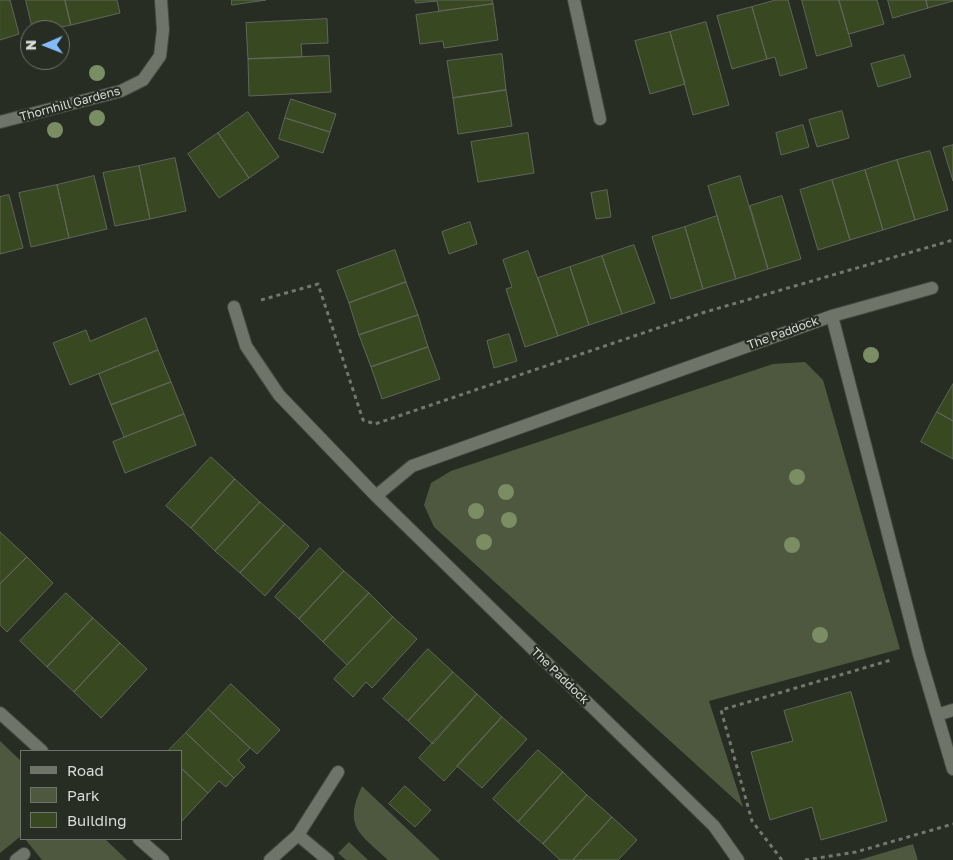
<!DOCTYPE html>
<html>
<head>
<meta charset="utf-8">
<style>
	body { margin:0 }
	#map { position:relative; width:953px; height:860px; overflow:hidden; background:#282d23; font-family:"Golos Text",sans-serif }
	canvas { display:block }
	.legend { position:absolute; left:20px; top:750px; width:162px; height:90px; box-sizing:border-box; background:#282d23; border:1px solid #6f736b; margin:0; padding:6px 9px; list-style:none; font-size:15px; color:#daddd6 }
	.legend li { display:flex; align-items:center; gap:10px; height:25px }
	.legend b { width:25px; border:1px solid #6f736b }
	.north { position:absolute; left:20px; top:20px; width:50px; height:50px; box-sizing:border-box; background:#282d23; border:1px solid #6f736b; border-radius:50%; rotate:269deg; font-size:14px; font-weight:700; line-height:20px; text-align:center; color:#daddd6 }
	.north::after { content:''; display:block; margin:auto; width:18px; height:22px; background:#83bcfb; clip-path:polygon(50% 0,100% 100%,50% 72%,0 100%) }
</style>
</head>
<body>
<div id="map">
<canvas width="953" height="860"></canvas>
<ul class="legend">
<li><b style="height:6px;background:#6f7468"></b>Road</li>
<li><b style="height:14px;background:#4d583f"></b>Park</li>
<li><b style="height:14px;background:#384821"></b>Building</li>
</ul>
<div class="north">N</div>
</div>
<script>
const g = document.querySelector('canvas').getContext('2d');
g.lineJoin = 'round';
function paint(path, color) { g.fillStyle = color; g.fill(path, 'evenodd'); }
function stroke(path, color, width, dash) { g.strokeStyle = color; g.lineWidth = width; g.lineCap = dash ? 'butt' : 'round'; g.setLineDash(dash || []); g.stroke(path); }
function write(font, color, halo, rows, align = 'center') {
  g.font = font + ' "Golos Text",sans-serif'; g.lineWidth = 4.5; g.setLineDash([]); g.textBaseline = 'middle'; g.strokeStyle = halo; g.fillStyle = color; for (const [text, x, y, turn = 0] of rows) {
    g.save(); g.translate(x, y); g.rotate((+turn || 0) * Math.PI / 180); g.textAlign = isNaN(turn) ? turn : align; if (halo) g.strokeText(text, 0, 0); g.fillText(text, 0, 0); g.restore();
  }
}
paint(new Path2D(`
	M805,362l18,18 77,269 -191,52 34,106 -309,-280 -10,-22 7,-22 20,-12 322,-107z
	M0,741l21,20v75l-21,17z
	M362,786l78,74h-52c-29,-27 -45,-33 -26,-74z
	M25,839h80l22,21h-85z
	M349,842l19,18h-22l-8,-7z
	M913,844l5,16h-59z`), '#4d583f');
const building = new Path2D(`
	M0,0h10l9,34 -19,6z
	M26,0h39l6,25 -24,5h-14z
	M65,0h52l3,13 -49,12z
	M232,0h34l-34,5z
	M415,0h77l1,4 -54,7 -2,-10 -21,2z
	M776,0h12l19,68 -27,8 -5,-19 -8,2 -15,-52z
	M802,0h37l13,46 -35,10z
	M839,0h38l7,24 -35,10z
	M888,0h38l2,8 -35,10z
	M926,0h27v1l-25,7z
	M493,4l5,36 -54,8 -1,-7 -23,3 -4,-29z
	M752,7l15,52 -35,10 -15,-53z
	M327,19l1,24 -27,1 1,13 -54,2 -2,-36z
	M706,22l23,83 -36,10 -23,-83z
	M670,32l15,52 -35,10 -15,-53z
	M502,54l4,36 -53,8 -6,-37z
	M904,55l7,22 -33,10 -7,-23z
	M329,56l2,36 -82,4 -1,-37z
	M506,90l6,36 -54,8 -5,-36z
	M291,99l45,15 -6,18 -45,-14z
	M842,111l7,27 -32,9 -8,-27z
	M248,112l31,45 -30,21 -31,-45z
	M285,118l45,14 -7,21 -44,-14z
	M803,125l6,22 -28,8 -5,-22z
	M218,133l31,45 -30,20 -31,-44z
	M528,133l6,40 -56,9 -7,-40z
	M953,145v36l-10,-33z
	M930,151l18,59 -33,10 -18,-60z
	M175,158l11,53 -36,8 -11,-53z
	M897,160l18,60 -32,10 -18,-60z
	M139,166l11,53 -35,7 -12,-53z
	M865,170l18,60 -33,10 -18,-60z
	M94,176l13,53 -38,9 -12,-53z
	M740,176l28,93 -32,10 -28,-93z
	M832,180l18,60 -32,10 -18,-60z
	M57,185l12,53 -38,9 -12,-54z
	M607,190l4,27 -15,2 -5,-26z
	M9,195l14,53 -23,6v-57z
	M782,196l19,63 -33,10 -18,-63z
	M717,216l19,63 -33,10 -18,-62z
	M470,222l7,22 -28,10 -7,-22z
	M685,227l18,62 -32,10 -19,-62z
	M634,245l21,58 -33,11 -20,-58z
	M395,250l11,32 -57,21 -12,-32z
	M528,251l30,85 -33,11 -19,-58 6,-2 -9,-27z
	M602,256l20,58 -33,11 -19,-58z
	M570,267l19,58 -31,11 -20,-58z
	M406,282l12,33 -59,20 -10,-32z
	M418,315l10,32 -57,20 -12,-32z
	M146,318l12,32 -88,35 -17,-42 33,-13 4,11z
	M509,334l8,27 -23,7 -7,-27z
	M428,347l12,32 -58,20 -11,-32z
	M158,350l13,32 -60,23 -12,-31z
	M171,382l13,32 -60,23 -13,-32z
	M953,384v37l-16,-9z
	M937,412l16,9v38l-32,-17z
	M184,414l12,31 -71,28 -12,-31z
	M211,457l24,22 -44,49 -25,-22z
	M235,479l25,23 -45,49 -24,-23z
	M260,502l25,22 -45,49 -25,-22z
	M285,524l24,22 -44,50 -25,-23z
	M0,532l27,25 -27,27z
	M320,548l24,23 -45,48 -24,-22z
	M27,557l26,26 -46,49 -7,-7v-41z
	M344,571l25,22 -46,49 -24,-23z
	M66,593l27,25 -46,49 -27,-26z
	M369,593l24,24 -46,48 -24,-23z
	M393,617l24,22 -45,49 -6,-6 -13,15 -19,-18z
	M93,618l27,25 -46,49 -27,-25z
	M120,643l27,26 -46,49 -27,-26z
	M428,649l25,23 -45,49 -25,-22z
	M453,672l24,22 -44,50 -25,-23z
	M231,684l49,46 -23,24 -49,-45z
	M851,692l36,129 -66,19 -9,-33 -42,13 -19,-68 42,-11 -9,-30z
	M477,694l25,23 -58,64 -25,-23z
	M208,709l42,39 -12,12 7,7 -11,11 -48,-45z
	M502,717l25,22 -45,49 -25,-22z
	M186,733l48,45 -8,9 -7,-6 -11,12 -27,-25v-17h-13z
	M538,750l25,22 -45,50 -25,-23z
	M181,768l27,25 -26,28 -1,-1z
	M563,772l24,23 -44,49 -25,-22z
	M405,786l26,24 -16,17 -26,-23z
	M587,795l25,22 -39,43h-13l-17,-16z
	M612,817l25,23 -19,20h-45z`);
paint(building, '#384821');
stroke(building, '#61665b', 1);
const street = new Path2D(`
	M574,0l26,119
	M0,122l121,-31 22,-11 17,-24 3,-26 -2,-30
	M932,288l-100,28 87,338 34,115
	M234,307l12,39 33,49 97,101
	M0,713l42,38
	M937,715l16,-5
	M298,835l30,25
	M139,839l24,21
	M16,860l8,-6
	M270,860l28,-25 40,-63
	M738,860l-24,-34 -338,-330 36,-30 420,-150`);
stroke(street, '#454941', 14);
stroke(new Path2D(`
	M261,300l57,-16 45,136 12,4 327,-111 251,-73
	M782,860l-30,-39 -31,-111 170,-50
	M805,860l51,-8 97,-28`), '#73776e', 3, [4, 4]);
stroke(street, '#6f7468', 12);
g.fillStyle = '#7a8d63';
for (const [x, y] of [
	[97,73],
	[97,118],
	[55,130],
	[871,355],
	[797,477],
	[506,492],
	[476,511],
	[509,520],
	[484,542],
	[792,545],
	[820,635]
]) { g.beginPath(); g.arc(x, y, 8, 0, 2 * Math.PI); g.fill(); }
write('12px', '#daddd6', '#282d23', [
	["Thornhill Gardens",70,104,-15],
	["The Paddock",783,333,-20],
	["The Paddock",560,676,44]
]);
</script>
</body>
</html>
